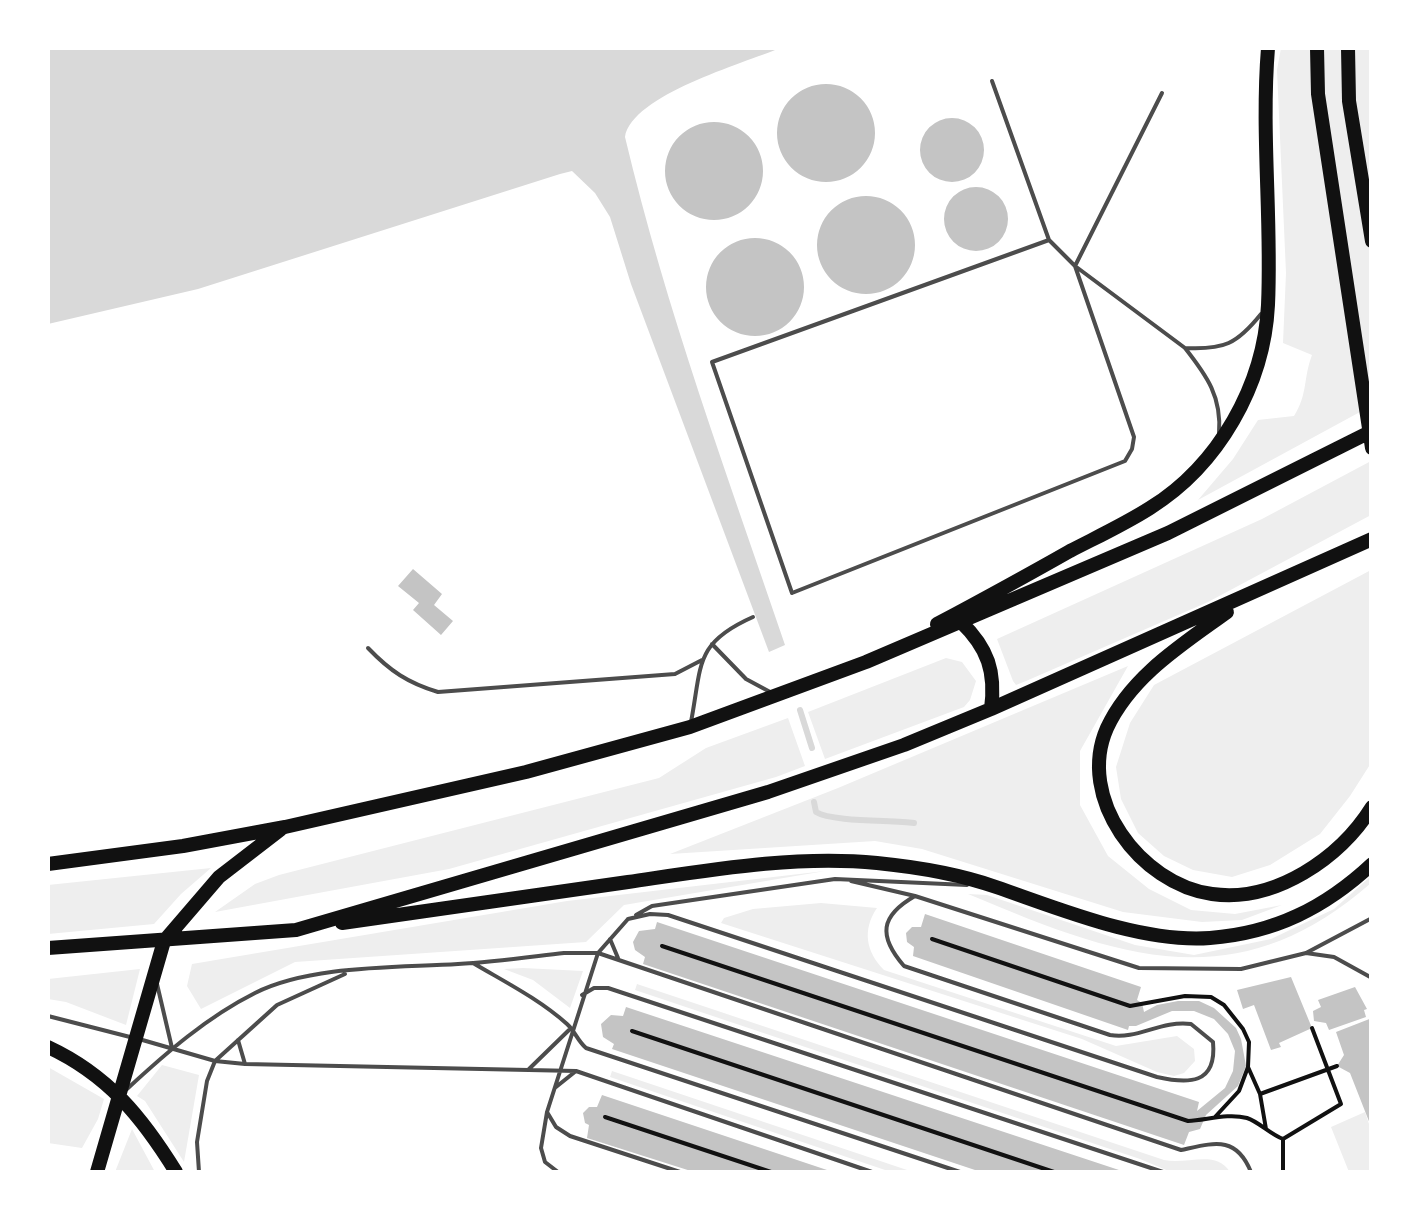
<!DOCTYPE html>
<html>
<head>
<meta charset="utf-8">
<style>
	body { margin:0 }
	#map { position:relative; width:1419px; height:1220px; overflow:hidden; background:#fff; font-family:"Fira Sans",sans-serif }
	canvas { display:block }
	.frame { position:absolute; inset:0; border:50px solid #fff; pointer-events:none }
</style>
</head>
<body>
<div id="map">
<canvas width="1419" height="1220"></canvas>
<div class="frame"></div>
</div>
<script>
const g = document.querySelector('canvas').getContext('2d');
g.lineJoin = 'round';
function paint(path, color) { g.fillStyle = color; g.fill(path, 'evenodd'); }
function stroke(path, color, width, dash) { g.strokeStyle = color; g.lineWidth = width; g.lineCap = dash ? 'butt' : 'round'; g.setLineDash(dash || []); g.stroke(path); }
paint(new Path2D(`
	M1281,48h90v358l-173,94 35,-41 25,-39 36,-4c14,-22 9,-37 18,-61l-29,-12 3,-70 -9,-203z
	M1371,461v54l-163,87 -182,79 -10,4 -3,-4 -16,-42 265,-120z
	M1371,570v193l-21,33 -30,38 -50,31 -38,12 -39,-7 -29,-14 -26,-23 -17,-34 -5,-32 14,-44 24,-38z
	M946,658l16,4 14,19 -6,19 -6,7 -139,52 -17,-47z
	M1128,666l-48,85v54l28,51 41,33 42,21 44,4 47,-9 -40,15 -40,2 -79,-10 -201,-63 -47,-8 -205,13 168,-66z
	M788,718l17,48 -29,11 -327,92 -234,43 40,-28 24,-9 380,-97 47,-30z
	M211,868l-30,26 -27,30 -106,10v-49z
	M825,871l-201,34 -38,37 -291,20 -94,47 -14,-23 5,-22 375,-63z
	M1371,876v7c-136,119 -253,74 -403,11l19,1 148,50 59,10 77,-16 63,-30z
	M821,903l56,5c-15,22 -11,44 7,62l232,76 61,-10 17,13 1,12 -11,12 -10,3 -17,-4 -75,-33 -361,-116 3,-5 29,-9z
	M523,968l60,3 -13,37 -37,-28 -29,-11z
	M140,969l-14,56 -60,-23 -18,-3v-20z
	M637,984l527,176c23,5 52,-11 66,12h-59l-31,-13 -505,-169z
	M162,1065l37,10 -15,87 -39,-61 -8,-5z
	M48,1067l56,32 -6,20 -16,29 -34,-5z
	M612,1071l301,101h-22l-281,-95z
	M1365,1112l6,18v42h-22l-18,-45z
	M132,1129l23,43h-40z`), '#eee');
paint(new Path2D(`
	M48,48h732c-38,16 -148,47 -155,89 41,173 103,340 160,508l-16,7 -138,-368 -21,-67 -15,-24 -23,-22 -12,3 -362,115 -150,35z`), '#d9d9d9');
stroke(new Path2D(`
	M800,710l12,38
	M814,802l2,10c16,10 75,8 98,11`), '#d9d9d9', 6);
paint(new Path2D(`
	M777 133a49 49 0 1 1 98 0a49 49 0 1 1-98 0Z
	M920 150a32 32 0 1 1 64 0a32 32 0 1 1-64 0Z
	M665 171a49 49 0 1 1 98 0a49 49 0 1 1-98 0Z
	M944 219a32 32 0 1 1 64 0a32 32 0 1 1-64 0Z
	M817 245a49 49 0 1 1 98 0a49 49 0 1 1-98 0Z
	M706 287a49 49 0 1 1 98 0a49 49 0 1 1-98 0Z
	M413,569l29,25 -8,11 19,16 -12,14 -28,-25 6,-7 -21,-17z
	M925,914l216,73 -4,13 5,3 2,9 13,-7 21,-4h21l15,7 22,20 5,11 5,27 -8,20 -32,29 -6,14 -11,3 -5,13 -541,-181 2,-7 -10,-7 -2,-8 6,-11 16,-2 2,-7 542,180 -2,9 28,-23 8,-17 2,-20 -7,-17 -14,-15 -20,-8h-22l-36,15h-7l-1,4 -215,-74 1,-9 -7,-5 -1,-9 6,-6h9z
	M1291,977l21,51 -33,15 2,4 -10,3 -17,-45 -11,4 -6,-19z
	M1355,987l12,22 -3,1 2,7 -37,13 -3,-7 -12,-2 -1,-10 8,-4 -3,-7z
	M626,1007l496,164 -1,1h-140l-369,-123 2,-5 -11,-7 -2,-13 10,-9 12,1z
	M1372,1018v111l-22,-56 -13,-7 7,-11 -8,-23z
	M602,1095l231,77h-139l-107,-34 2,-13 -4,-2 -2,-10 6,-6h8z`), '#c4c4c4');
stroke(new Path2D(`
	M932,939l198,67 55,-10 26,1 13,8 19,24 6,13 -1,25 -9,24 -24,26
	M662,946l526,175c19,-1 40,-8 59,-3 12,4 23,16 36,21v33
	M632,1031l422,141
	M1248,1067l12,27 6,35
	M1260,1094l77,-28
	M605,1117l166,55
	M1283,1139l58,-35 -29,-76`), '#111', 4);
stroke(new Path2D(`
	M992,81l57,159 26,26 110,82c22,28 37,49 34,86
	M1049,240l-337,122 80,231 333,-132 7,-12 2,-12 -59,-171 87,-173
	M1185,348c39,2 52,-4 76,-34
	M712,644l34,35 26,14
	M368,648c22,23 40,35 70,44l237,-18 27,-14
	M691,722c11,-57 3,-79 62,-105
	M851,881l64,15 224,72 102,1 65,-16 66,-35
	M636,915l16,-9 183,-27 132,6
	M628,919l22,-5 18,1 489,162c31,7 60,8 56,-35l-22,-18c-30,-4 -54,16 -81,11l-206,-69c-26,-30 -24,-50 11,-70
	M610,939l8,19
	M1306,953l28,4 38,21
	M473,963c32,19 66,36 94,61 8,7 10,16 19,24l374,124
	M157,984l15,64
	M582,995l12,-7h14l555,184
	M48,1016l82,21
	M139,1039l76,22 30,3 331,7 296,101
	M238,1040l7,24
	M529,1069l40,-39
	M556,1087l20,-16
	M127,1089c39,-36 80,-72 128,-96 56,-28 141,-25 203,-29 36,-2 71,-7 106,-11h34l583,197c33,-7 55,-15 70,22
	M547,1112l9,15 14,9 110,36
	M199,1172l-2,-30 10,-61 8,-20 62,-56 68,-31
	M558,1172l-13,-10 -4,-14 6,-36 51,-159 30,-34`), '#4c4c4c', 4);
stroke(new Path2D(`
	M48,1047c60,28 94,70 128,125
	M97,1172l67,-231`), '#111', 14);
stroke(new Path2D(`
	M1317,48l1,46 54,354
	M1348,48l1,53 23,140
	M1227,612c-44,32 -96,64 -120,116 -31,70 33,156 105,166 63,9 128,-36 160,-87
	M961,622c27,26 35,50 30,87
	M937,624c45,-24 89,-48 133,-73 27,-14 55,-27 80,-43 69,-43 114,-123 118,-203 4,-86 -7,-171 0,-257
	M48,864l135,-18 102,-19 241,-55 164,-45 176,-65 302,-129 204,-102
	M342,923c95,-13 190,-27 286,-41 82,-12 166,-27 249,-19 40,4 82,11 119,24 64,22 145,56 214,51 64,-5 115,-30 162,-74
	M164,941l55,-64 61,-47
	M48,948l248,-18 472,-138 136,-47 87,-36 381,-170`), '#111', 14);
</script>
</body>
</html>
